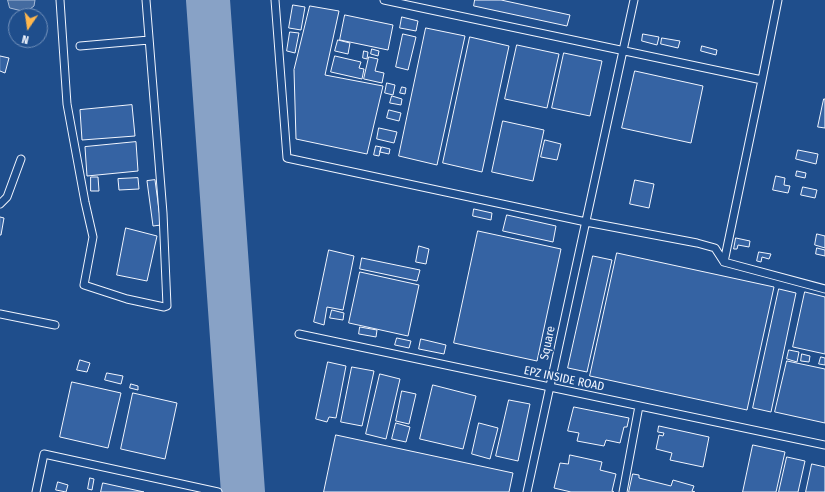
<!DOCTYPE html>
<html>
<head>
<meta charset="utf-8">
<style>
	body { margin:0 }
	#map { position:relative; width:825px; height:492px; overflow:hidden; background:#1f4e8c; font-family:"Fira Sans Condensed",sans-serif }
	canvas { display:block }
	.north { position:absolute; left:8px; top:8px; width:40px; height:40px; box-sizing:border-box; background:#1f4e8c; border:1px solid #7391ba; border-radius:50%; rotate:193deg; font-size:11px; font-weight:700; line-height:16px; text-align:center; color:#f2f6ff }
	.north::after { content:''; display:block; margin:auto; width:14px; height:18px; background:#ffb74d; clip-path:polygon(50% 0,100% 100%,50% 72%,0 100%) }
</style>
</head>
<body>
<div id="map">
<canvas width="825" height="492"></canvas>
<div class="north">N</div>
</div>
<script>
const g = document.querySelector('canvas').getContext('2d');
g.lineJoin = 'round';
function paint(path, color) { g.fillStyle = color; g.fill(path, 'evenodd'); }
function stroke(path, color, width, dash) { g.strokeStyle = color; g.lineWidth = width; g.lineCap = dash ? 'butt' : 'round'; g.setLineDash(dash || []); g.stroke(path); }
function write(font, color, halo, rows, align = 'center') {
  g.font = font + ' "Fira Sans Condensed",sans-serif'; g.lineWidth = 3; g.setLineDash([]); g.textBaseline = 'middle'; g.strokeStyle = halo; g.fillStyle = color; for (const [text, x, y, turn = 0] of rows) {
    g.save(); g.translate(x, y); g.rotate((+turn || 0) * Math.PI / 180); g.textAlign = isNaN(turn) ? turn : align; if (halo) g.strokeText(text, 0, 0); g.fillText(text, 0, 0); g.restore();
  }
}
const water = new Path2D(`
	M8,0h27l-1,6 -8,6 -16,-4z`);
paint(water, '#446ba0');
stroke(water, '#a8bbd7', 1);
stroke(new Path2D(`
	M208,0l35,492`), '#88a2c6', 44);
const building = new Path2D(`
	M475,0h26l69,15 -3,11 -93,-20z
	M293,5l12,2 -4,23 -12,-2z
	M310,6l29,5 -14,64 58,11 -16,68 -71,-15 -2,-69z
	M345,15l48,10 -5,25 -48,-10z
	M402,17l16,4 -2,10 -16,-3z
	M426,28l39,8 -28,129 -38,-9z
	M290,32l9,1 -4,20 -8,-2z
	M403,34l13,3 -8,33 -12,-3z
	M643,34l16,3 -2,8 -15,-4z
	M470,37l39,9 -27,126 -39,-9z
	M662,38l18,3 -2,7 -17,-4z
	M338,40l12,3 -2,11 -13,-3z
	M517,45l42,9 -12,54 -42,-9z
	M702,46l15,4 -1,5 -15,-4z
	M372,49l7,2 -1,5 -7,-2z
	M364,51l4,1 -1,7 -4,-1z
	M564,53l38,8 -12,55 -38,-8z
	M0,56l9,2 -4,15 -5,-2z
	M335,56l26,6 -2,6 5,1 -2,10 -31,-7z
	M369,57l9,2 -3,12 9,2 -2,10 -18,-4z
	M635,71l68,15 -12,57 -69,-15z
	M387,83l8,2 -2,10 -8,-2z
	M402,87l4,1 -1,6 -5,-1z
	M392,96l10,3 -1,6 -11,-2z
	M824,99h1v29l-7,-1z
	M132,105l3,31 -53,4 -2,-30z
	M389,110l12,3 -2,8 -12,-3z
	M503,121l41,9 -11,51 -41,-9z
	M379,128l18,4 -3,11 -17,-4z
	M545,140l16,4 -4,16 -16,-3z
	M136,142l2,29 -51,5 -2,-29z
	M376,146l5,1 -2,9 -5,-1z
	M382,147l8,2 -1,5 -9,-2z
	M798,150l20,4 -2,10 -20,-5z
	M797,171l9,2 -1,5 -9,-2z
	M776,176l9,2 -1,7 6,1 -2,7 -15,-3z
	M91,177h7l1,14h-8z
	M138,178l1,11 -20,1 -1,-11z
	M155,180l6,45 -8,1 -6,-45z
	M635,180l19,4 -5,24 -19,-4z
	M803,187l14,3 -2,8 -14,-3z
	M474,209l18,4 -1,7 -18,-4z
	M507,215l49,11 -3,16 -50,-11z
	M0,217l4,1 -3,17h-1z
	M126,228l31,8 -10,45 -30,-6z
	M478,231l83,18 -24,112 -83,-18z
	M817,234l8,2v12l-10,-3z
	M736,238l14,3 -1,6 -11,-2 -1,4h-3z
	M419,246l10,3 -3,15 -10,-2z
	M817,248l8,2v6l-9,-2z
	M329,250l25,6 -11,54 -16,-3 -3,18 -10,-3z
	M759,252l12,2 -2,5 -7,-2 -1,5 -4,-1z
	M617,253l157,34 -27,123 -157,-34z
	M593,256l19,4 -25,112 -19,-4z
	M362,258l58,12 -3,11 -57,-12z
	M360,272l59,13 -11,51 -59,-13z
	M779,289l17,4 -25,119 -18,-4z
	M805,292l20,5v57l-32,-7z
	M332,310l12,3 -1,7 -13,-2z
	M360,327l17,3 -1,7 -17,-3z
	M397,338l14,3 -2,7 -14,-3z
	M421,339l25,6 -2,9 -25,-5z
	M789,350l10,2 -2,10 -10,-3z
	M802,354l8,2 -1,6 -8,-1z
	M821,357l4,1v7l-6,-1z
	M80,360l10,3 -3,9 -10,-2z
	M787,361l38,8v54l-50,-11z
	M328,362l18,4 -10,52 -7,-1 -2,5 -11,-3z
	M352,367l22,4 -12,55 -21,-4z
	M107,373l16,3 -2,8 -16,-4z
	M380,374l20,5 -14,60 -20,-5z
	M72,382l49,11 -13,55 -48,-11z
	M131,384l7,2v4l-8,-2z
	M433,385l43,11 -13,53 -43,-10z
	M402,391l14,3 -7,30 -13,-3z
	M133,393l44,10 -12,56 -44,-10z
	M509,400l21,4 -12,57 -22,-5z
	M574,407l55,11 -2,9h-3l-4,16 -14,-3 -2,6 -27,-5 2,-8 -11,-2z
	M396,423l14,4 -4,15 -14,-3z
	M479,423l19,5 -8,31 -18,-5z
	M659,426l50,11 -6,30 -33,-7 2,-7 -16,-4 3,-14 4,1 1,-3 -6,-1z
	M336,435l177,38 -4,19h-185z
	M753,445l32,7 -9,40h-33z
	M570,455l32,7 -2,8 16,4 -4,17 2,1h-43l-17,-4 6,-25 8,1z
	M787,457l18,4 -7,31h-19z
	M812,464l13,3v25h-19z
	M633,474l6,1v3l32,8 2,-6 21,6 -2,5 3,1h-66z
	M90,478l4,1 -2,11 -4,-1z
	M58,482l10,3 -2,7 -10,-2z
	M103,483l41,9h-43z`);
paint(building, '#3563a3');
stroke(building, '#f2f6ff', 1);
const minor = new Path2D(`
	M60,0l7,104 18,98 8,35 -9,48 43,14 37,8 3,-1 -4,-93 -17,-213
	M275,0l12,158 299,64 111,21 18,5 9,14 101,27
	M384,0l378,80
	M80,46l69,-6
	M0,204l7,-7 14,-38
	M724,262l38,-182 16,-80
	M0,314l55,11
	M299,334l526,111
	M36,492l8,-38 174,38
	M527,492l107,-492
	M623,492l16,-86`);
stroke(minor, '#f2f6ff', 9);
stroke(minor, '#1f4e8c', 7);
write('12px', '#f2f6ff', '#1f4e8c', [
	["Square",548,343,-78],
	["EPZ INSIDE ROAD",564,379,12]
]);
</script>
</body>
</html>
